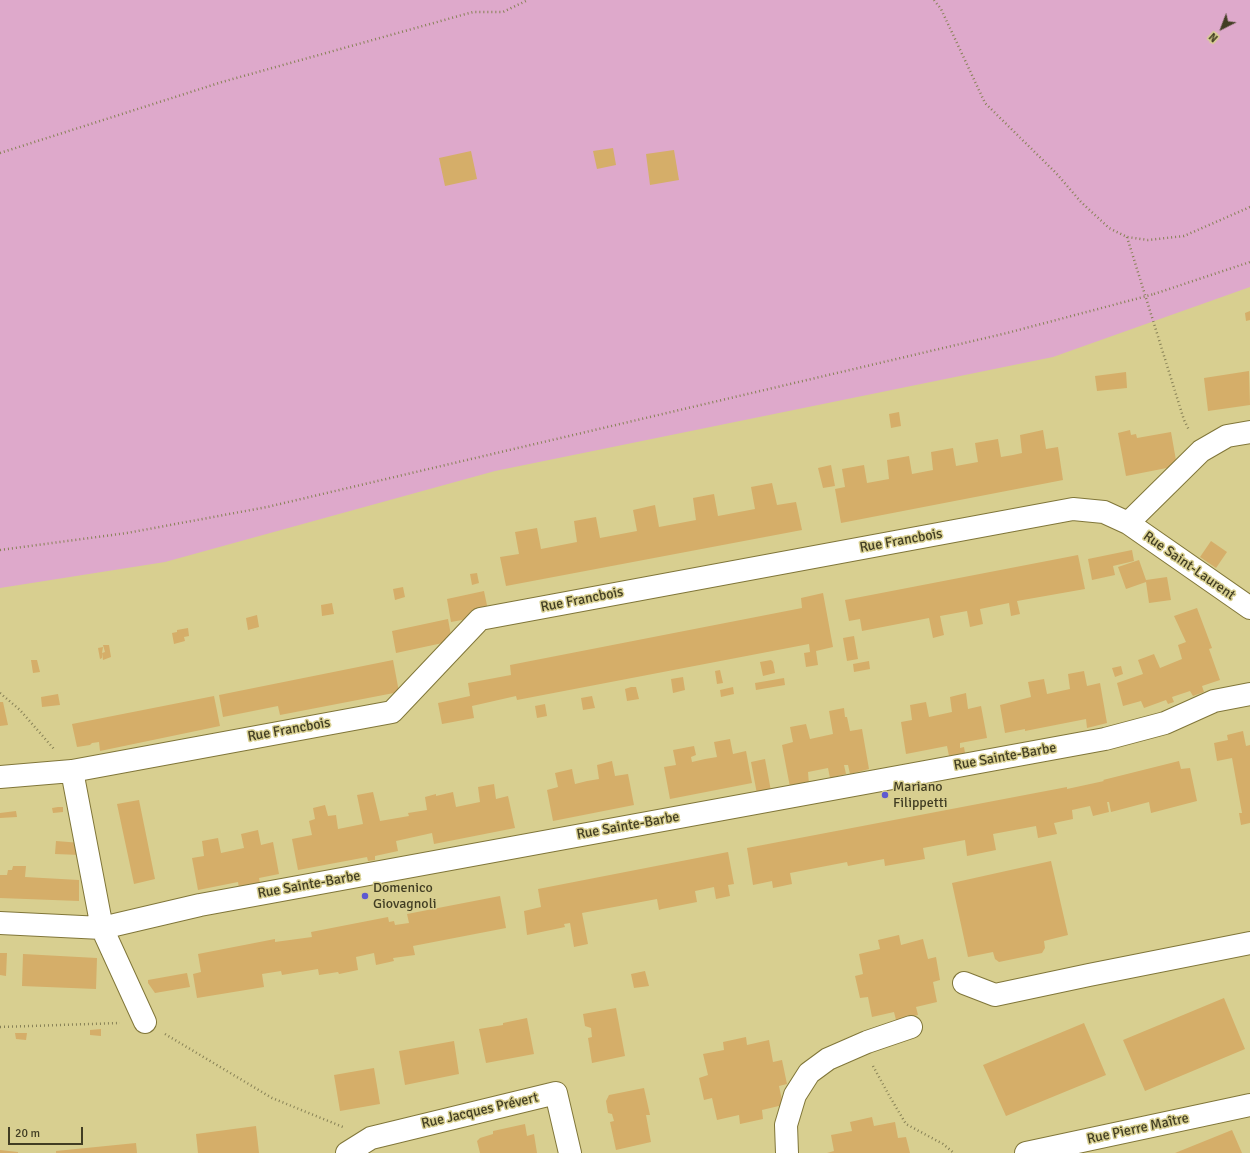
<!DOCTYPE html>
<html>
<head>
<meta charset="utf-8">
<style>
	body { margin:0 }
	#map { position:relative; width:1250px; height:1153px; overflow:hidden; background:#d8cf90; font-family:Signika,sans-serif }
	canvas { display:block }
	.north { position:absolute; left:1202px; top:8px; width:40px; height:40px; -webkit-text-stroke:3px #d8cf90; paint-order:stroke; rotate:222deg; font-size:11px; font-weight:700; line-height:16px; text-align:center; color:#413d23 }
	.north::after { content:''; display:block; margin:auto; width:14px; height:18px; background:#413d23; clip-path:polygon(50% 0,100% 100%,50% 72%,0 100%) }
	.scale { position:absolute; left:8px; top:1127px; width:75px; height:18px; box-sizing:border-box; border:2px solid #413d23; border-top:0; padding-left:5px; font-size:12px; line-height:14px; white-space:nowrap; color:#413d23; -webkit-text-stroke:3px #d8cf90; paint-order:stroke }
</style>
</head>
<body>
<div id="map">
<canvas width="1250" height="1153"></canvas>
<div class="north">N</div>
<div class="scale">20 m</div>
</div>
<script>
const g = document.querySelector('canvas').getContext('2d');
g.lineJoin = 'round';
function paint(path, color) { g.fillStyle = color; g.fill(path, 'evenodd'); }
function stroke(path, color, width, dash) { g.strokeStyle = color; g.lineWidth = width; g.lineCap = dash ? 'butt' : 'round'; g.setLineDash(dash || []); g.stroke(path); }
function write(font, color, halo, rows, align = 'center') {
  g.font = font + ' Signika,sans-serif'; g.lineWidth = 3; g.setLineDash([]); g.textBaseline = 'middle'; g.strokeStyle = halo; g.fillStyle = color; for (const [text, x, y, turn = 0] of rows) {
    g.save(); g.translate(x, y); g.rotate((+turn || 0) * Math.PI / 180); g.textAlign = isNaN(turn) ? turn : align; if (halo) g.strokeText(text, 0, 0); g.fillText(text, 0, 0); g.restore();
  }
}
paint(new Path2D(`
	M0,0h1250v287l-197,70 -558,114 -330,91 -165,26z`), '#dea9cb');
paint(new Path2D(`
	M613,148l3,17 -19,4 -4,-18z
	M674,150l5,30 -29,5 -4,-31z
	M471,151l6,28 -32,7 -6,-28z
	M1250,311v9l-4,1 -1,-8z
	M1249,371l1,34 -42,6 -4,-33z
	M1126,372l1,16 -30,3 -2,-15z
	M899,412l2,14 -10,2 -2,-14z
	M1043,430l3,19 12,-2 5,33 -222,43 -6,-34 10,-2 -3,-18 22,-4 3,18 22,-4 -2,-19 22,-4 3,18 21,-4 -2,-18 22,-4 3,18 22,-4 -3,-19 23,-4 3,18 12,-2 9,-2 -2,-18z
	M1130,430l1,5 5,-1 1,4 34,-6 6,34 -51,10 -8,-43z
	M831,465l4,21 -12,2 -5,-20z
	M772,483l5,22 19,-3 6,28 -296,56 -6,-29 19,-3 -4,-22 22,-4 4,21 36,-7 -3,-21 22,-4 4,21 37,-7 -4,-21 22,-5 4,22 37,-7 -3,-22 21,-4 4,22 37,-7 -4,-22z
	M1211,541l16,11 -11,16 -16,-11z
	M1132,550l2,11 -21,5 2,9 -23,5 -4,-21z
	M1078,555l7,34 -68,12 3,13 -9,2 -2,-13 -29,6 3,15 -13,3 -3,-16 -27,5 4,19 -11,3 -4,-20 -67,13 -2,-12 -11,2 -4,-21z
	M1139,560l7,20 21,-3 4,23 -22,3 -3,-21 -20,7 -8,-22z
	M477,573l2,10 -7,2 -2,-11z
	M403,587l2,10 -10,3 -2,-11z
	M484,591l5,24 -38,7 -4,-23z
	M823,593l10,54 -17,4 2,14 -12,2 -2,-14 6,-1 -1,-8 -292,56 -1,-4 -44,10 2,12 -32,6 -4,-21 32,-7 -2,-13 43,-8 -1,-10 292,-57 -1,-10z
	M332,603l2,11 -12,2 -1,-11z
	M1197,608l15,40 -3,1 11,31 -18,6 2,6 -11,4 -3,-5 -18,6 2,5 -6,2 -2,-4 -22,8 -3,-7 -18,5 -6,-23 26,-9 -5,-14 16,-6 6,14 22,-9 -4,-14 8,-3 -12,-26z
	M257,615l2,12 -11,3 -2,-12z
	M448,619l4,22 -56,12 -4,-22z
	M188,628l1,8 -5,1 1,4 -11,3 -2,-11 5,-1v-2z
	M854,636l4,23 -11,2 -4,-23z
	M103,645h6l2,12 -8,3 -1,-7v5l-2,1 -2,-11 5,-1 -1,6 3,-1z
	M31,660h6l3,12 -7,1z
	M393,660l6,32 -119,23 -2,-9 -55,11 -4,-22z
	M771,660l2,2 2,11 -12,3 -3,-14z
	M869,661l1,8 -16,3 -1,-8z
	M1121,666l2,8 -8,3 -3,-9z
	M720,670l3,13 -6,1 -2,-13z
	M1084,671l3,15 13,-3 7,40 -20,5 -1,-9 -61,12v-2l-20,4 -5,-28 31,-8 -3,-15 16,-3 3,15 23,-5 -2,-15z
	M683,677l2,13 -12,3 -2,-14z
	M784,678l1,7 -29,5 -1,-7z
	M631,687h5l3,12 -12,2 -2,-12z
	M733,687l1,7 -13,3 -1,-7z
	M966,693l2,16 13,-3 6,32 -27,5v5l4,-1 1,6 -16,3 -2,-10 -41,8 -5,-32 11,-2 -2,-15 16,-3 3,15 23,-5 -2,-15z
	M58,694l2,11 -18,2 -1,-10z
	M214,696l6,30 -120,25 -1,-9 -7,1 -2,2 -13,2 -5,-23z
	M592,696l3,12 -12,2 -2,-12z
	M0,702h3l5,23 -8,1z
	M545,704l2,12 -10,2 -2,-12z
	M844,708l1,9h2l3,14 12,-2 7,40 -19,5 -2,-9h-4l2,9 -16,4 -2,-10 -20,4 1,12 -19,3 -8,-42 11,-3 -3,-15 16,-3 4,15 23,-5 -4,-23z
	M1243,731l3,15 4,-1v78l-9,2 -2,-12h3l-10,-55 -15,3 -3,-18 14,-3 -1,-5z
	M730,739l3,15 13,-3 6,32 -82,16 -6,-32 12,-2 -3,-15 21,-4 2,9 -5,2 1,5 13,-3 12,-2 -3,-15z
	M765,759l6,32 -14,3 -6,-32z
	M612,761l3,15 13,-2 6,31 -81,16 -6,-31 11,-3 -3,-14 17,-4 3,15 12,-3 12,-2 -2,-14z
	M1179,761l2,8 9,-1 7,33 -46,12 -2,-11 -38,10 -2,-10h-2l2,10 -16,4 -3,-10 -18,4 1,9 -19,4 3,11 -19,4 -2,-12 -43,8 3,16 -29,6 -2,-16 -42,8 2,11 -40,7 -1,-7 -36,7 -1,-4 -57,11 2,11 -19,4 -1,-7 -19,4 -6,-37 320,-61v2l37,-8 -1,-1z
	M494,784l2,15 12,-3 7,32 -81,16 -2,-11 -36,8 2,10 -23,5v4l-7,1 -1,-4 -69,13 -6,-31 20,-4 -3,-14 6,-2 -2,-11 12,-3 3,11 8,-1 2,14 25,-5 -6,-29 16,-3 7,29 29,-5 -1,-3 19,-3 -2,-13 11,-3v2l17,-4 3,15 24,-5 -2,-15z
	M139,800l16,79 -21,5 -17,-80z
	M58,807h5v5l-10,1 -1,-5z
	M16,811l1,6 -17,1v-5z
	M258,830l3,15 12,-3 6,32 -20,4 1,5 -20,11 -2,-12 -40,8 -6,-32 12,-2 -2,-15 16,-3 3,15 23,-5 -3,-14z
	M56,841l25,2 -1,12 -25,-1z
	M728,852l6,32 -6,1 2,11 -14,3 -2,-12 -19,4 2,11 -35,7 -3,1 -2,-11 -75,14 6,31 -14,3 -4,-24 -6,1 1,3 -38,8 -3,-24 17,-4 -3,-18z
	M1051,861l17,74 -24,6 1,7 -3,5 -43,9 -4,-3 -2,-7 -25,5 -16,-74z
	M13,866h13l-1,11 54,3v21l-79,-3v-23h7l1,-5h4z
	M500,896l6,32 -93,18 2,9 -22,3 1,3 -18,4 -2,-12 -18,4 2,13 -19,4 -1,-2 -19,3 -1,-6 -36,6 -1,-4 -19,3 2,13 -67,11 -4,-24 8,-2 -3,-18 77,-15v3l37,-5 -1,-5 77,-15 1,5 5,-1 1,4 14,-2 -2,-9z
	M899,935l2,10 22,-6 5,20 8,-2 4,23 -7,2 4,20 -21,5 2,8 -22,5 -2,-8 -22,5 -4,-20 -8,1 -5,-22 8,-2 -4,-20 21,-5 -2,-9z
	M0,953h7l-1,23 -6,-1z
	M23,954l74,4 -1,31 -74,-3z
	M645,971l4,15 -15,2 -3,-14z
	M187,973l3,14 -35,6 -7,-10v-3z
	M1224,998l21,51 -100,42 -22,-51z
	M616,1008l9,48 -33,7 -4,-25 4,-1 -1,-9 -6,-2 -2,-12z
	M527,1018l7,36 -48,9 -7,-34 24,-4v-2z
	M1084,1023l22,52 -100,41 -23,-51z
	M101,1029v7l-11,-1v-5z
	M15,1033h12l-1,7 -10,-1z
	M746,1037l1,8 22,-5 4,22 9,-2 5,24 -8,2 4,19 -21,5 1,9 -23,5 -1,-9 -22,5 -5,-22 -8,2 -5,-22 9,-3 -5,-21 21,-4 -1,-8z
	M454,1041l5,33 -54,11 -6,-34z
	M374,1068l6,36 -40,7 -6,-36z
	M644,1088l6,27h-4l5,27 -35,8 -6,-28 4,-1 -2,-7 -4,-1 -2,-12 3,-6z
	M872,1117l2,9 21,-4 3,16 8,-1 4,16h-83l7,-2 -3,-16 21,-4 -2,-9z
	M525,1124l2,12 7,-2 3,19h-57l-3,-12 3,-3 13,-4v-3z
	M256,1126l3,27h-61l-2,-19z
	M1232,1130l10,23h-67z
	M136,1143l1,10h-81v-2z
	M0,1150l18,2v1h-18z`), '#d5ae69');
const minor = new Path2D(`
	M1128,523l73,-72 26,-15 23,-4
	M72,771l30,157 43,94
	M0,777l72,-6 320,-59 88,-93 593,-110 31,3 24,11 122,85
	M0,923l102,5 98,-23 905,-166 60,-16 49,-22 36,-7
	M964,983l31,12 94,-20 161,-32
	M347,1153l24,-15 185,-45 14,60
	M787,1153l-1,-28 9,-30 14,-22 19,-14 39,-17 44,-15
	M1026,1153l224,-48`);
stroke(minor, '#807639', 24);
stroke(new Path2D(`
	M934,0l7,9 44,94 71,70 25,29 28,26 18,9 21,3 36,-4 66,-29
	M0,153l222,-71 251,-70h30l25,-12
	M1127,237l57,183 5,10
	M1154,294l96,-32
	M0,550l127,-17 140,-26 740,-174 125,-33
	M0,693l20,17 34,39
	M0,1027l120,-4
	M165,1034l107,64 71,29
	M873,1066l17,31 16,27 37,20 11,9`), '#878156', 2.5, [1, 3]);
stroke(minor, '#fff', 22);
stroke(new Path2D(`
	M1132,300l22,-6`), '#878156', 2.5, [1, 3]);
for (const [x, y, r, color] of [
	[885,795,4,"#5e59d1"],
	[365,896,4,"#5e59d1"]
]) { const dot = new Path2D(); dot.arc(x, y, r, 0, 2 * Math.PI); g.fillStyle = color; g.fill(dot); stroke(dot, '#d8cf90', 1.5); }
write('14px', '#413d23', '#d8cf90', [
	["Rue Francbois",901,541,-10],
	["Rue Saint-Laurent",1189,566,35],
	["Rue Francbois",582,600,-11],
	["Rue Francbois",289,730,-10],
	["Rue Sainte-Barbe",1005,757,-10],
	["Rue Sainte-Barbe",628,826,-10],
	["Rue Sainte-Barbe",309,885,-10],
	["Rue Jacques Prévert",480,1111,-13],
	["Rue Pierre Maître",1138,1129,-12]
]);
write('14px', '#413d23', '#d8cf90', [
	["Mariano",893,787],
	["Filippetti",893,803],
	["Domenico",373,888],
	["Giovagnoli",373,904]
], 'left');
</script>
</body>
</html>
